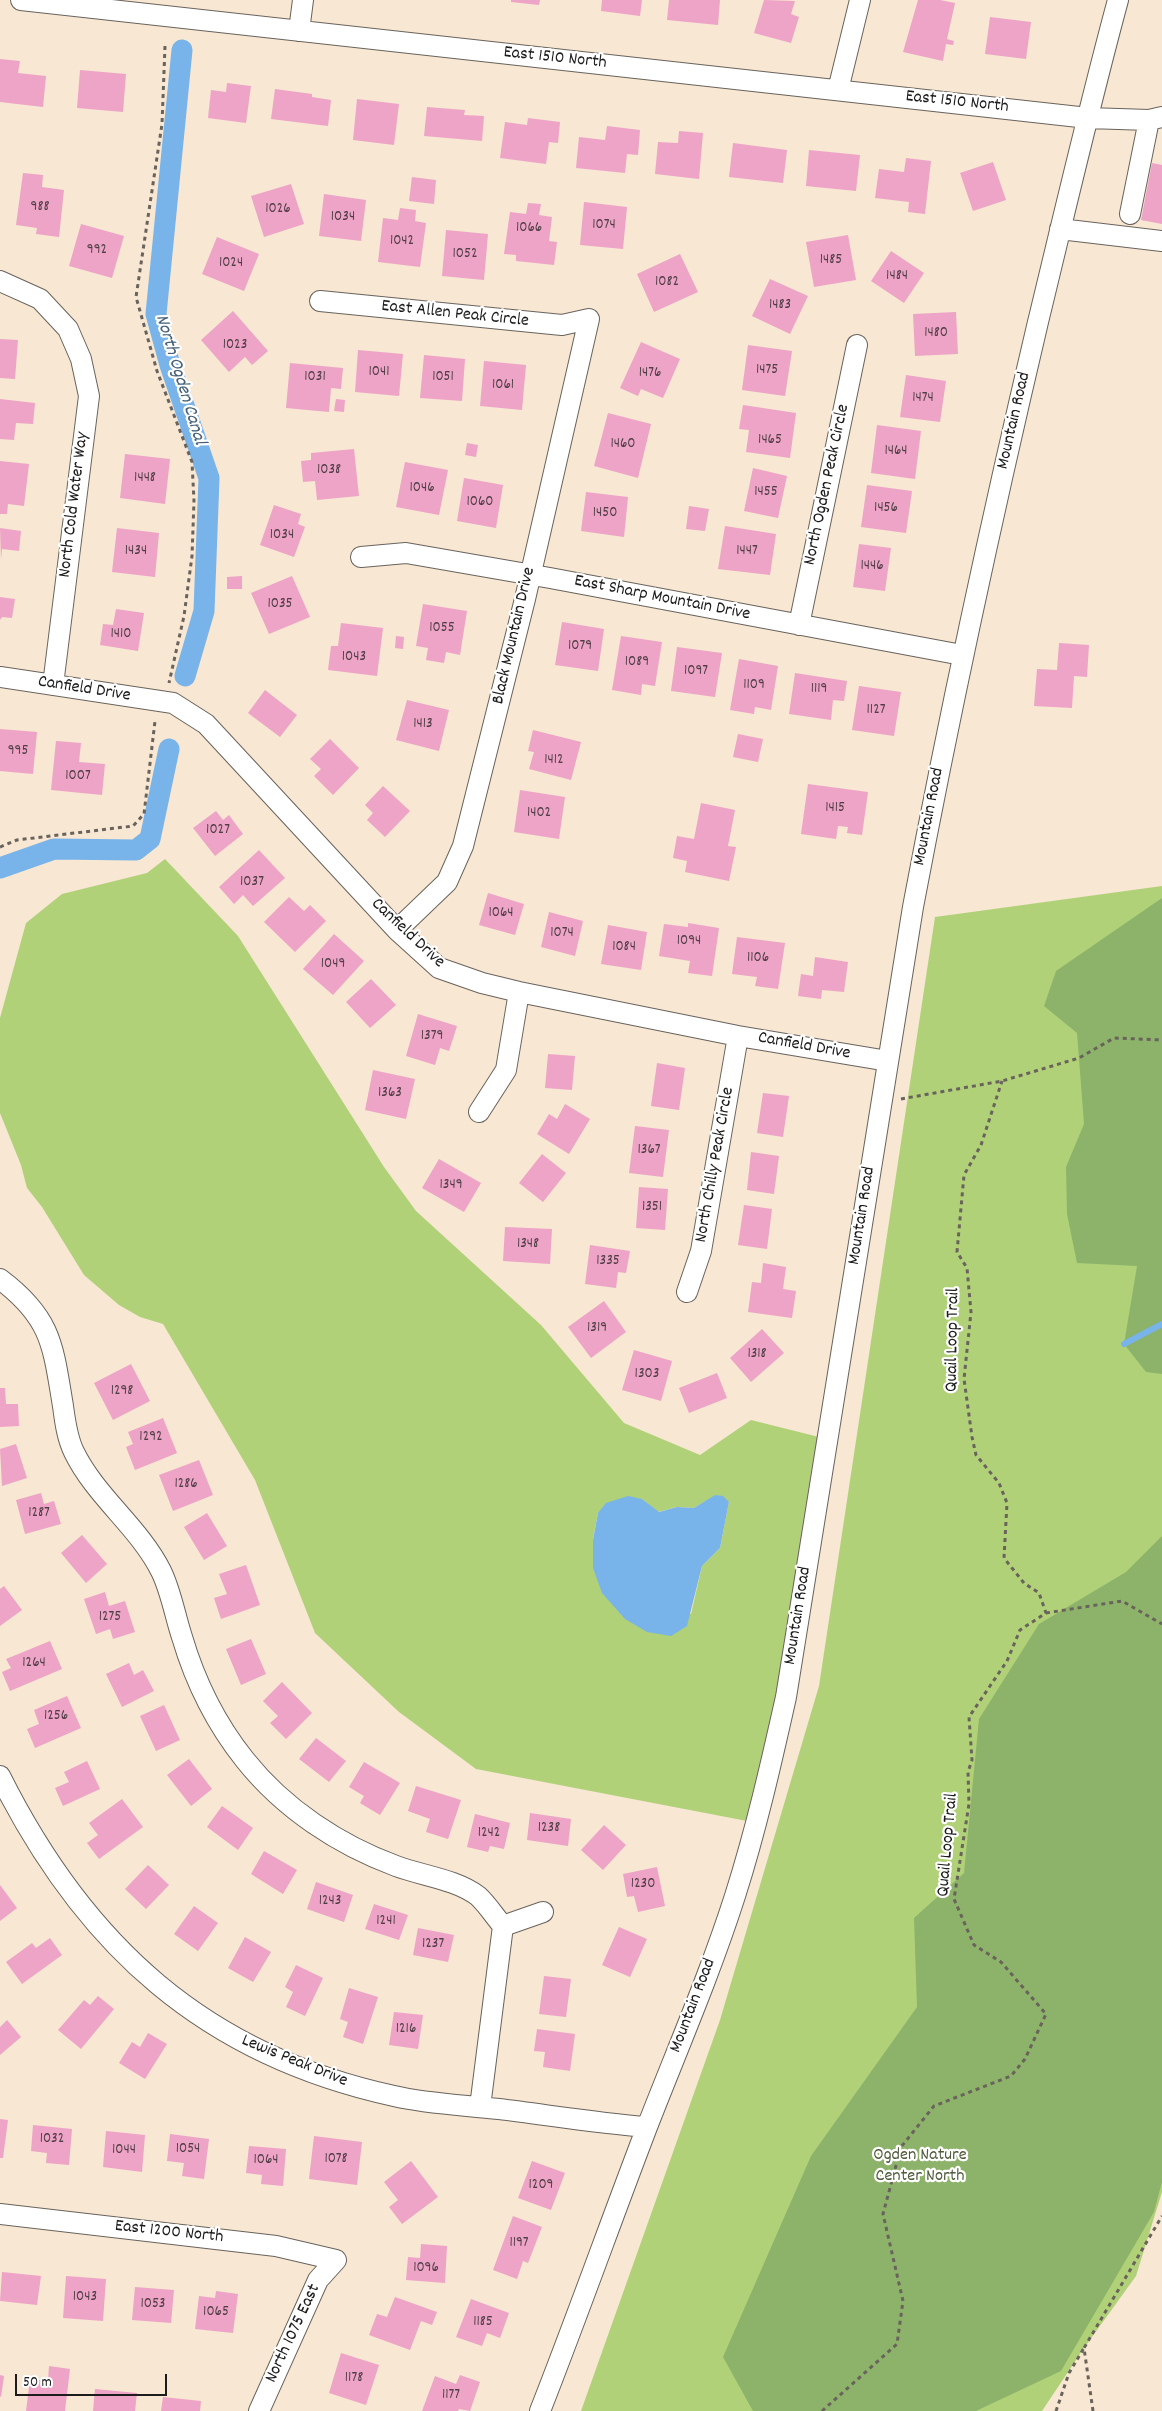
<!DOCTYPE html>
<html>
<head>
<meta charset="utf-8">
<style>
	body { margin:0 }
	#map { position:relative; width:1162px; height:2411px; overflow:hidden; background:#f7e7d3; font-family:Dekko,sans-serif }
	canvas { display:block }
	.scale { position:absolute; left:15px; top:2374px; width:152px; height:22px; box-sizing:border-box; border:2px solid #1c1c1c; border-top:0; padding-left:6px; font-size:15px; line-height:18px; white-space:nowrap; color:#1c1c1c; -webkit-text-stroke:4px #fff; paint-order:stroke }
</style>
</head>
<body>
<div id="map">
<canvas width="1162" height="2411"></canvas>
<div class="scale">50 m</div>
</div>
<script>
const g = document.querySelector('canvas').getContext('2d');
g.lineJoin = 'round';
function paint(path, color) { g.fillStyle = color; g.fill(path, 'evenodd'); }
function stroke(path, color, width, dash) { g.strokeStyle = color; g.lineWidth = width; g.lineCap = dash ? 'butt' : 'round'; g.setLineDash(dash || []); g.stroke(path); }
function write(font, color, halo, rows, align = 'center') {
  g.font = font + ' Dekko,sans-serif'; g.lineWidth = 4.5; g.setLineDash([]); g.textBaseline = 'middle'; g.strokeStyle = halo; g.fillStyle = color; for (const [text, x, y, turn = 0] of rows) {
    g.save(); g.translate(x, y); g.rotate((+turn || 0) * Math.PI / 180); g.textAlign = isNaN(turn) ? turn : align; if (halo) g.strokeText(text, 0, 0); g.fillText(text, 0, 0); g.restore();
  }
}
paint(new Path2D(`
	M165,859l73,77 146,231 32,44 125,114 83,98 76,32 51,-35 68,17 -39,247 -33,137 -271,-52 -77,-57 -84,-79 -60,-153 -92,-156 -23,-7 -21,-12 -35,-30 -42,-68 -15,-19 -6,-23 -21,-52v-95l26,-95 36,-29 85,-21zM716,1495l13,7 -9,46 -18,18 -11,48 -98,-46v-29l5,-26 44,-14 16,13 19,-5 17,1z
	M1162,886v1306l-26,84 -52,72 -42,63h-461l139,-391 99,-334 116,-769z`), '#b1d179');
paint(new Path2D(`
	M1162,898v476l-16,-2 -22,-28 13,-78 -60,-3 -10,-49 -1,-47 18,-43 -7,-91 -33,-27 12,-35z
	M1162,1536v646l-8,30 -93,159 -85,40h-223l-30,-54 88,-201 106,-149 -3,-89 50,-45 15,-154 60,-95 87,-52z`), '#8cb369');
paint(new Path2D(`
	M715,1495l8,1 6,6 -9,46 -18,18 -15,60 -16,10 -24,-4 -22,-13 -23,-26 -9,-25v-28l5,-27 8,-10 22,-7 14,3 17,13 18,-5 17,1z`), '#78b3e9');
stroke(new Path2D(`
	M1124,1344l38,-20`), '#78b3e9', 6);
stroke(new Path2D(`
	M182,50l-26,264 14,51 39,113 -5,133 -19,65
	M0,868l54,-19 82,1 14,-11 19,-90`), '#78b3e9', 21);
paint(new Path2D(`
	M511,0h29l-1,5 -28,-3z
	M602,0h40l-2,16 -39,-5z
	M669,0h51l-2,25 -51,-5z
	M764,0l31,1 -4,13 8,3 -8,26 -37,-10z
	M918,0h22l15,3 -8,36 7,2 -1,4 -7,-1 -3,17 -40,-9z
	M990,17l41,5 -5,37 -41,-5z
	M0,59l20,2 -2,12 28,3 -3,31 -43,-5z
	M80,70l46,4 -3,38 -46,-4z
	M227,83l24,3 -5,37 -38,-5 3,-28 15,2z
	M275,89l37,5v3l19,3 -3,26 -57,-7z
	M357,99l42,5 -5,41 -41,-5z
	M427,107l38,3 -1,5 20,1 -2,25 -58,-5z
	M528,118l32,4 -2,21 -9,-1 -3,22 -46,-6 5,-36 22,3z
	M607,126l33,4 -2,25 -11,-1 -2,19 -49,-5 3,-31 26,3z
	M679,131l24,2 -4,46 -44,-5 3,-32 20,1z
	M733,143l54,7 -4,33 -54,-6z
	M809,150l51,5 -4,36 -50,-5z
	M906,158l25,3 -6,53 -17,-2 1,-10 -34,-4 4,-29 25,3z
	M993,162l13,38 -33,11 -13,-38z
	M1152,163l10,2v59l-21,-4z
	M23,173l20,2 -1,12 22,3 -5,47 -23,-3 1,-6 -21,-3z
	M412,177l24,3 -2,24 -25,-3z
	M291,184l13,40 -40,13 -13,-41z
	M324,194l42,6 -5,41 -42,-5z
	M584,202l43,5 -4,42 -43,-4z
	M528,203l13,1 -2,11 13,2 -3,24 8,1 -3,23 -38,-4v-6l-12,-1 6,-42 16,2z
	M400,208l16,2 -1,11 11,2 -6,44 -42,-5 5,-44 15,2z
	M81,224l43,12 -12,42 -43,-12z
	M446,230l42,4 -4,46 -42,-4z
	M848,235l8,45 -42,7 -8,-45z
	M217,237l42,17 -15,37 -42,-17z
	M891,251l33,22 -20,30 -33,-22z
	M680,254l18,38 -44,20 -17,-38z
	M770,279l38,17 -18,38 -38,-18z
	M233,311l35,40 -16,14 -7,-8 -16,15 -28,-32z
	M956,312l2,42 -43,2 -2,-42z
	M0,339l18,1 -3,39 -15,-1z
	M641,342l39,17 -17,39 -22,-9 -3,7 -18,-8z
	M748,345l44,6 -7,45 -43,-6z
	M358,350l45,4 -4,42 -44,-4z
	M424,355l41,4 -3,42 -42,-3z
	M484,361l42,4 -4,45 -42,-4z
	M290,363l53,5 -2,21 -10,-1 -2,24 -43,-4z
	M906,375l40,6 -6,41 -40,-5z
	M0,399l35,4 -2,21 -17,-1 -2,17 -14,-1z
	M336,399l9,1 -1,12 -10,-1z
	M743,405l53,8 -6,45 -44,-6 3,-22 -10,-1z
	M608,413l43,11 -13,54 -44,-12z
	M877,425l44,6 -6,48 -44,-6z
	M467,443l11,2 -2,12 -11,-2z
	M354,449l5,47 -42,4 -2,-19 -12,1 -2,-21 10,-1v-7z
	M125,454l45,5 -5,45 -45,-6z
	M0,461l29,3 -5,42 -16,-2 -1,10h-7z
	M405,462l43,8 -9,45 -43,-8z
	M753,468l34,8 -9,42 -34,-7z
	M464,478l39,7 -7,43 -39,-7z
	M867,485l45,6 -6,42 -45,-6z
	M586,492l42,5 -4,40 -43,-6z
	M274,505l27,9 -3,10 7,3 -11,30 -34,-12z
	M689,506l20,3 -4,22 -19,-2z
	M725,526l51,8 -6,41 -52,-6z
	M0,528l21,3 -2,20 -17,-2 -1,10z
	M117,528l42,5 -4,44 -43,-5z
	M859,544l32,4 -6,43 -32,-4z
	M242,576v13h-15v-12z
	M292,576l18,41 -41,17 -18,-41z
	M0,597l15,2 -3,19 -10,-1 -2,3z
	M423,604l44,7 -7,44 -14,-3 -2,11 -18,-3 2,-12 -12,-2z
	M116,609l28,4 -6,38 -38,-6 3,-21 10,1z
	M562,622l42,7 -6,42 -43,-6z
	M341,623l42,5 -6,48 -49,-6 3,-24h7z
	M396,636l8,1 -1,12 -8,-1z
	M621,636l41,6 -7,44 -13,-2 -1,11 -29,-5z
	M1059,643l30,2 -2,32 -13,-1 -2,32 -38,-2 3,-37 20,1z
	M677,647l45,6 -7,44 -44,-6z
	M739,659l39,7 -7,44 -16,-3 -1,7 -24,-4z
	M795,673l52,8 -3,20 -11,-1 -2,20 -42,-6z
	M859,686l42,6 -7,44 -42,-6z
	M265,690l32,25 -17,22 -32,-24z
	M407,700l42,10 -10,41 -43,-11z
	M0,729l37,3 -4,42 -33,-3z
	M533,730l48,12 -10,38 -42,-11 5,-17 -6,-1z
	M738,734l25,5 -5,23 -25,-5z
	M330,739l29,29 -26,27 -19,-19 7,-7 -11,-10z
	M56,741l25,2 -2,19 26,2 -3,31 -51,-5z
	M808,784l60,8 -6,43 -15,-2 1,-6 -10,-1 -2,13 -35,-5z
	M383,786l27,25 -25,26 -18,-17 6,-7 -8,-8z
	M520,790l45,7 -6,42 -45,-7z
	M701,803l34,7 -7,36 8,1 -7,34 -44,-9 2,-11 -14,-3 4,-22 17,3z
	M216,811l7,9 6,-5 14,19 -28,22 -22,-28z
	M259,850l26,28 -32,28 -10,-11 -9,9 -15,-17z
	M488,893l36,11 -9,31 -36,-10z
	M289,897l15,14 6,-6 16,16 -31,31 -31,-30z
	M549,912l34,9 -8,35 -34,-9z
	M688,923l31,5 -7,48 -24,-3 2,-12 -31,-5 5,-32 24,3z
	M608,925l39,7 -6,38 -40,-6z
	M334,934l30,27 -31,34 -30,-26z
	M737,937l48,6 -7,46 -23,-3 2,-9 -25,-3z
	M815,957l33,5 -4,30 -22,-2 -1,9 -23,-3 3,-22 12,2z
	M371,979l25,26 -26,23 -24,-26z
	M418,1014l39,12 -8,25 -9,-3 -5,17 -29,-9z
	M548,1054l27,2 -3,34 -27,-2z
	M657,1063l28,5 -6,42 -28,-4z
	M373,1070l42,9 -9,40 -41,-9z
	M763,1093l26,3 -6,41 -26,-4z
	M565,1104l25,15 -21,35 -32,-20 12,-20 8,5z
	M635,1126l34,4 -6,47 -34,-4z
	M751,1152l28,4 -5,38 -27,-4z
	M542,1154l24,19 -23,29 -24,-19z
	M439,1159l42,24 -17,29 -42,-24z
	M639,1187l29,2 -3,41 -29,-2z
	M744,1205l28,4 -5,40 -29,-4z
	M505,1227l47,2 -2,35 -47,-3z
	M590,1245l40,6 -4,22 -8,-1 -2,16 -31,-4z
	M763,1263l23,4 -3,22 13,2 -4,27 -44,-6 4,-30 9,1z
	M604,1301l22,31 -35,26 -23,-31z
	M762,1329l22,24 -33,29 -21,-24z
	M634,1350l38,11 -11,40 -39,-11z
	M131,1364l19,37 -37,19 -19,-37z
	M717,1373l10,25 -38,15 -10,-25z
	M0,1388h5l1,16h12l1,22 -19,1z
	M163,1418l14,35 -42,17 -9,-23 7,-3 -5,-12z
	M16,1444l11,34 -25,8 -2,-37z
	M199,1460l14,35 -40,16 -14,-36z
	M41,1493l3,11 10,-3 7,23 -36,10 -9,-34z
	M207,1513l20,33 -23,14 -20,-33z
	M82,1535l25,29 -21,19 -25,-30z
	M246,1565l14,40 -39,14 -7,-21 13,-4 -8,-20z
	M4,1586l18,24 -22,16v-37z
	M105,1592l4,14 16,-5 10,31 -22,7 -3,-10 -14,5 -12,-35z
	M251,1639l15,35 -25,11 -15,-36z
	M50,1641l12,28 -52,22 -8,-19 9,-4 -5,-9z
	M129,1663l5,12 9,-5 11,21 -32,16 -16,-33z
	M282,1682l30,31 -26,26 -16,-16 8,-7 -15,-15z
	M67,1696l14,32 -46,20 -8,-19 12,-5 -5,-14z
	M164,1705l16,35 -24,11 -16,-35z
	M316,1738l30,23 -17,21 -30,-23z
	M189,1759l23,30 -21,17 -24,-31z
	M87,1761l13,28 -37,17 -8,-18 14,-6 -5,-10z
	M364,1762l36,21 -20,32 -20,-12 4,-7 -15,-9z
	M416,1786l45,14 -13,39 -22,-7 4,-13 -22,-8z
	M122,1799l21,28 -44,32 -12,-16 11,-8 -9,-12z
	M222,1806l31,22 -15,22 -31,-23z
	M530,1813l41,6 -3,27 -41,-6z
	M475,1814l35,9 -6,26 -14,-3 -2,6 -21,-5z
	M604,1825l22,20 -23,25 -22,-20z
	M264,1851l33,19 -14,24 -32,-20z
	M148,1865l21,20 -23,24 -21,-20z
	M657,1867l8,39 -27,6 -4,-16 -7,1 -4,-23z
	M316,1882l37,13 -9,27 -37,-13z
	M0,1885l17,23 -17,13z
	M374,1904l34,11 -9,25 -34,-11z
	M194,1906l24,17 -20,28 -24,-17z
	M619,1927l28,12 -17,38 -28,-12z
	M418,1928l36,7 -6,27 -35,-7z
	M245,1937l26,15 -18,30 -25,-14z
	M50,1938l12,17 -40,29 -16,-22 26,-19 4,5z
	M296,1965l27,13 -18,38 -19,-9 7,-15 -8,-5z
	M544,1976l27,3 -5,38 -27,-3z
	M349,1988l29,9 -15,47 -20,-7 5,-15 -8,-3z
	M98,1996l16,13 -33,40 -23,-19 26,-30 6,5z
	M394,2012l29,3 -5,34 -29,-4z
	M7,2020l14,17 -21,18v-28z
	M537,2029l38,5 -5,37 -27,-4 2,-15 -11,-1z
	M148,2033l19,11 -22,35 -26,-16 13,-21 8,5z
	M0,2119l8,1 -5,38h-3z
	M33,2125l39,4 -3,36 -23,-2 1,-10 -16,-2z
	M106,2131l39,4 -3,37 -39,-5z
	M170,2134l39,5 -5,40 -22,-3 2,-13 -17,-2z
	M314,2136l48,6 -5,43 -48,-6z
	M249,2146l37,3 -3,37 -22,-2 1,-9 -16,-2z
	M411,2161l27,36 -36,27 -13,-17 9,-7 -14,-18z
	M532,2161l33,12 -14,37 -33,-12z
	M513,2216l29,11 -14,36 -5,-2 -6,18 -24,-9z
	M421,2244l26,2 -2,37 -39,-3 2,-23 12,1z
	M2,2272l39,4 -4,29 -37,-4z
	M66,2276l40,3 -3,42 -40,-3z
	M135,2287l39,3 -3,33 -39,-3z
	M216,2291l22,3 -5,39 -38,-4 4,-33 16,2z
	M395,2297l42,15 -5,13 -11,-4 -11,29 -41,-15 8,-21 10,3z
	M471,2299l38,14 -9,25 -13,-5 -5,13 -26,-9z
	M341,2353l38,12 -13,40 -37,-12z
	M49,2366l21,3 -5,42h-39l4,-32 18,2z
	M0,2375l4,1 -3,21 -1,-1z
	M460,2375l20,7 -10,29 -11,-2 -1,2h-36l13,-35 21,8z
	M95,2389l42,4 -2,18h-42z
	M163,2397l38,4 -1,10h-39z`), '#eea4c6');
const minor = new Path2D(`
	M21,0l1067,118 61,2 13,-3
	M299,31l4,-31
	M838,90l22,-90
	M1130,214l19,-94
	M1060,229l102,12
	M0,281l40,18 28,30 13,30 8,37 -36,289
	M320,301l242,24 27,-6 -64,280 -62,247 -16,36 -50,48
	M361,557l45,-4 144,25 412,77
	M799,625l58,-280
	M0,677l173,26 33,21 191,206 42,38 43,15 37,9 219,44 150,25
	M479,1112l27,-42 13,-78
	M0,1279c52,39 53,67 63,127 2,15 4,32 11,46 22,45 65,75 87,119 10,20 14,45 21,66 13,44 35,88 63,123 39,49 94,85 151,106 27,10 59,13 82,30 9,8 17,21 25,30l-23,181
	M687,1292l14,-41 37,-215
	M0,1776c85,170 205,279 394,320 34,8 70,9 105,13 49,6 99,14 148,18
	M503,1926l40,-14
	M0,2214l276,32 60,14 -18,20 -59,131
	M540,2411c37,-94 71,-190 107,-284 30,-77 63,-153 88,-231 21,-66 36,-132 51,-199l127,-790c37,-196 79,-390 125,-585 26,-107 51,-215 80,-322`);
stroke(minor, '#69635c', 22);
stroke(new Path2D(`
	M165,46l-3,78 -26,173 21,74 35,91 2,39 -2,55 -8,60 -15,67
	M0,847l17,-7 116,-14 11,-12 11,-93
	M901,1099l101,-18 77,-23 35,-20 48,2
	M1046,1613l76,-12 40,23
	M822,2411l75,-67 6,-43 -20,-87 18,-67 33,-41 77,-30 14,-17 21,-45 -45,-52 -27,-17 -20,-46 15,-95 -1,-32 4,-12 -3,-43 38,-56 13,-31 26,-17 -7,-20 -15,-10 -20,-25 3,-55 -8,-20 -23,-28 -4,-18 -8,-58 7,-67 -4,-44 -10,-16 7,-77 17,-30 21,-64
	M1056,2411l13,-38 15,-25
	M1093,2411l-9,-63 78,-132`), '#69635c', 3, [4, 4]);
stroke(minor, '#fff', 20);
write('15px', '#503e46', null, [
	["988",40,208],
	["1026",278,210],
	["1034",343,218],
	["1074",604,226],
	["1066",529,229],
	["1042",402,242],
	["992",97,251],
	["1052",465,255],
	["1485",831,261],
	["1024",231,264],
	["1484",897,277],
	["1082",667,283],
	["1483",780,306],
	["1480",936,334],
	["1023",235,346],
	["1475",767,371],
	["1041",379,373],
	["1476",650,374],
	["1031",315,378],
	["1051",443,378],
	["1061",503,386],
	["1474",923,399],
	["1465",770,441],
	["1460",623,445],
	["1464",896,452],
	["1038",329,471],
	["1448",145,479],
	["1046",422,489],
	["1455",766,493],
	["1060",480,503],
	["1456",886,509],
	["1450",605,514],
	["1034",282,536],
	["1434",136,552],
	["1447",747,552],
	["1446",872,567],
	["1035",280,605],
	["1055",442,629],
	["1410",121,635],
	["1079",580,647],
	["1043",354,658],
	["1089",637,663],
	["1097",696,672],
	["1109",754,686],
	["1119",819,690],
	["1127",876,711],
	["1413",423,725],
	["995",18,752],
	["1412",554,761],
	["1007",78,777],
	["1415",835,809],
	["1402",539,814],
	["1027",218,831],
	["1037",252,883],
	["1064",501,914],
	["1074",562,934],
	["1094",689,942],
	["1084",624,948],
	["1106",758,959],
	["1049",333,965],
	["1379",432,1037],
	["1363",390,1094],
	["1367",649,1151],
	["1349",451,1186],
	["1351",652,1208],
	["1348",528,1245],
	["1335",608,1262],
	["1319",597,1329],
	["1318",757,1355],
	["1303",647,1375],
	["1298",122,1392],
	["1292",151,1438],
	["1286",186,1485],
	["1287",39,1514],
	["1275",110,1618],
	["1264",34,1664],
	["1256",56,1717],
	["1238",549,1829],
	["1242",489,1834],
	["1230",643,1885],
	["1243",330,1902],
	["1241",386,1922],
	["1237",433,1945],
	["1216",406,2030],
	["1032",52,2140],
	["1054",188,2150],
	["1044",124,2151],
	["1078",336,2160],
	["1064",266,2161],
	["1209",541,2186],
	["1197",519,2244],
	["1096",426,2269],
	["1043",85,2298],
	["1053",153,2305],
	["1065",216,2313],
	["1185",483,2323],
	["1178",354,2379],
	["1177",451,2396]
]);
write('18px', '#1c1c1c', '#fff', [
	["East 1510 North",555,59,6],
	["East 1510 North",957,103,6],
	["East Allen Peak Circle",455,315,6],
	["Mountain Road",1015,421,-77],
	["North Ogden Peak Circle",828,485,-78],
	["North Cold Water Way",75,505,-83],
	["East Sharp Mountain Drive",662,599,11],
	["Black Mountain Drive",515,636,-77],
	["Canfield Drive",84,690,9],
	["Mountain Road",930,817,-79],
	["Canfield Drive",407,934,43],
	["Canfield Drive",804,1047,10],
	["North Chilly Peak Circle",716,1165,-80],
	["Mountain Road",863,1216,-81],
	["Quail Loop Trail",954,1340,-89],
	["Mountain Road",799,1616,-81],
	["Quail Loop Trail",949,1845,-85],
	["Mountain Road",694,2006,-69],
	["Lewis Peak Drive",294,2062,22],
	["East 1200 North",169,2233,6],
	["North 1075 East",294,2334,-65]
]);
write('18px', '#505b3d', '#fff', [
	["Ogden Nature",920,2157],
	["Center North",920,2178]
]);
write('italic 19px', '#456078', '#fff', [
	["North Ogden Canal",179,380,73]
]);
</script>
</body>
</html>
